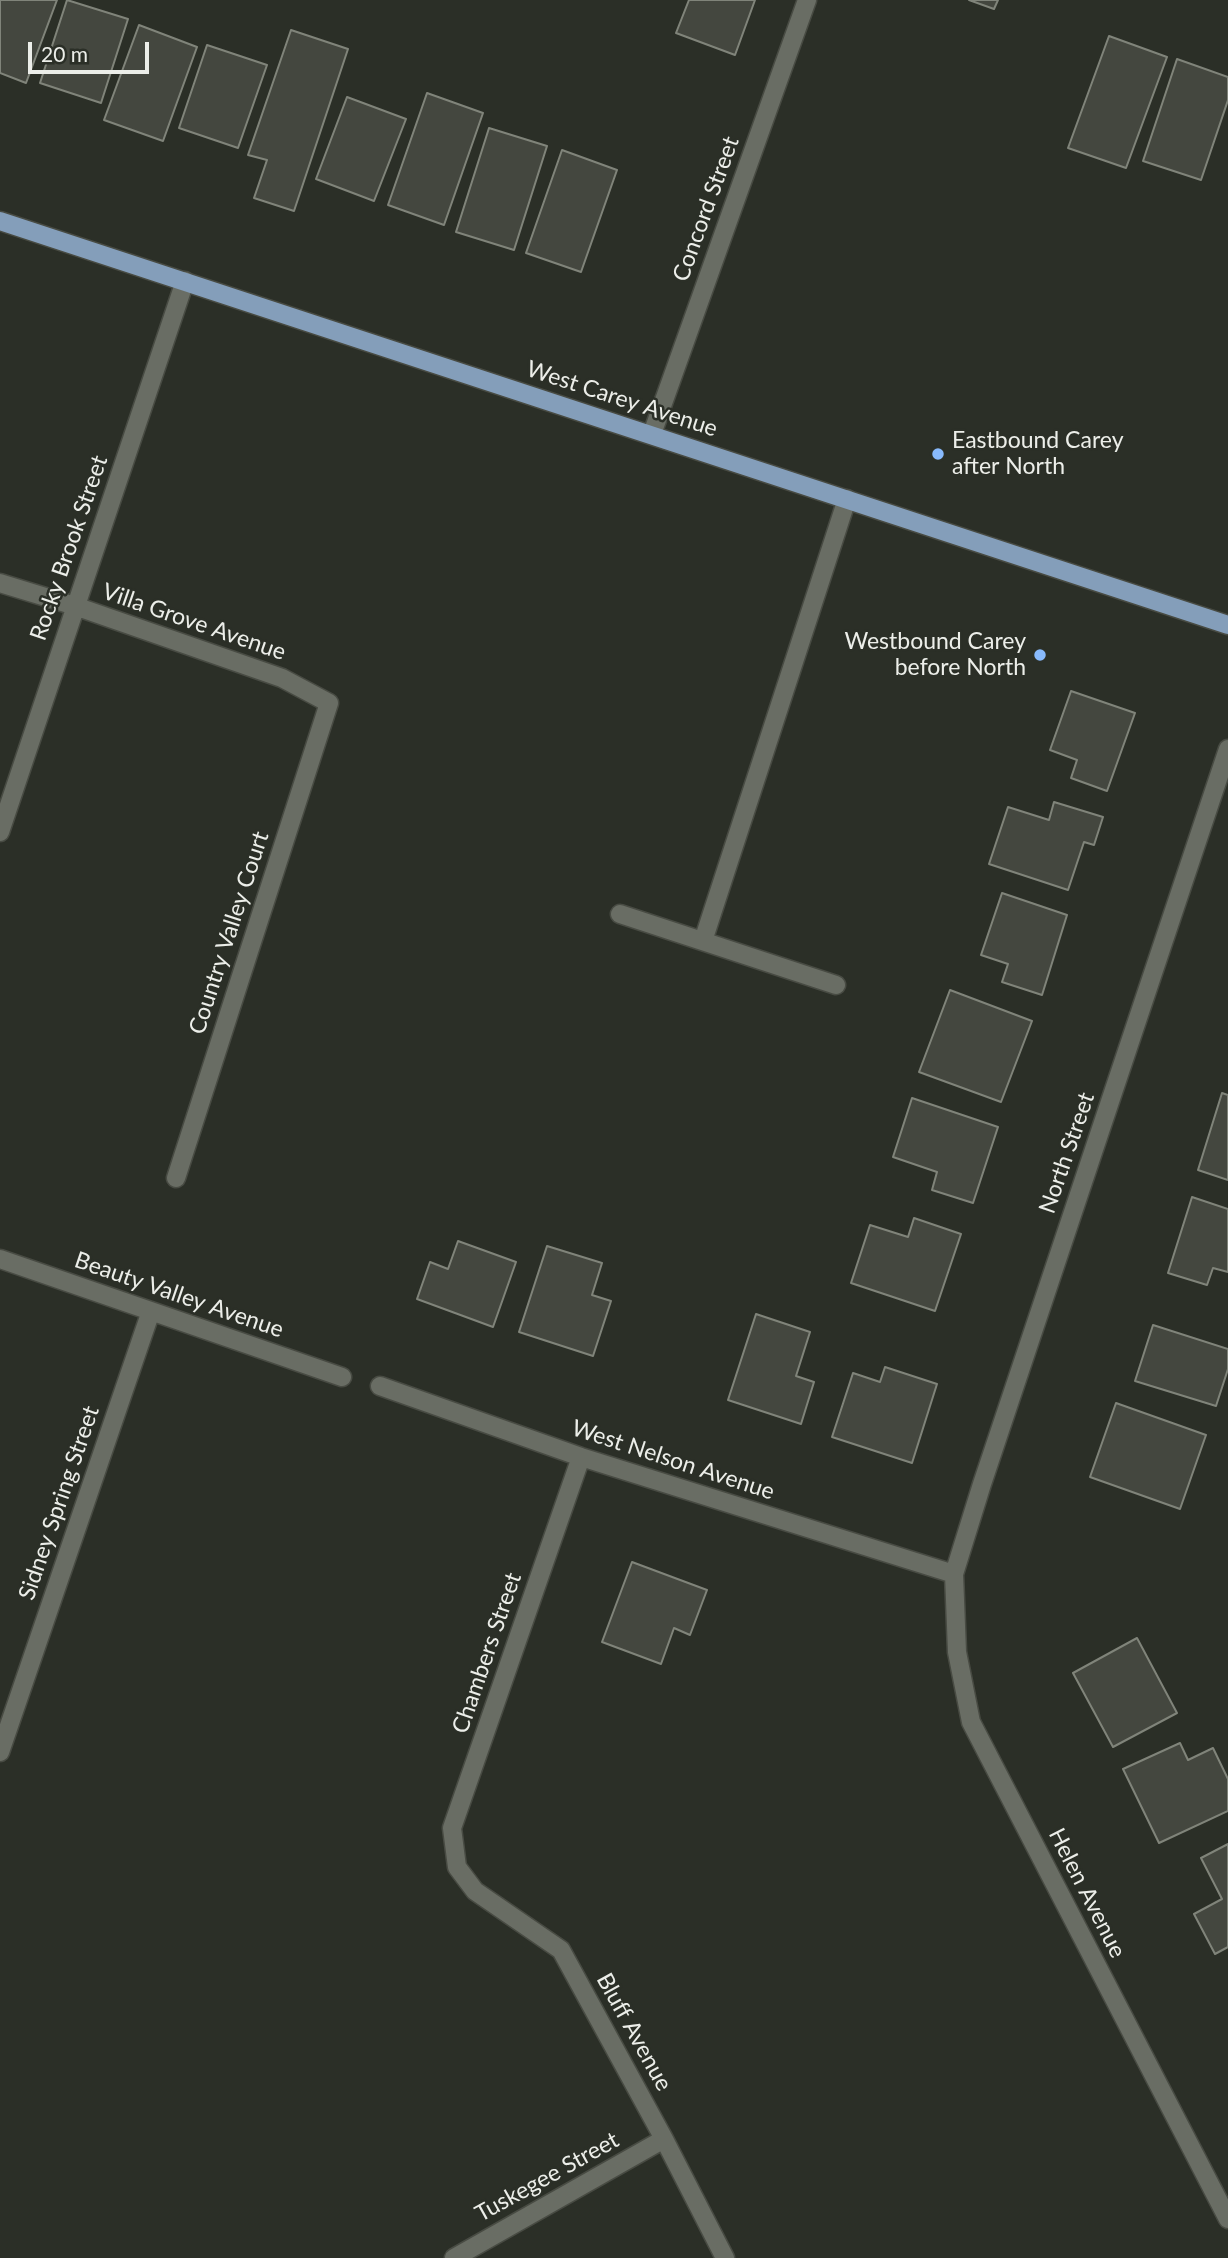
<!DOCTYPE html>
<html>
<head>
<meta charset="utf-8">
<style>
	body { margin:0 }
	#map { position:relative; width:1228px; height:2258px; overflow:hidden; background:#2b2f27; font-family:Lato,sans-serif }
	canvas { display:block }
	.scale { position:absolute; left:28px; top:42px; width:121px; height:32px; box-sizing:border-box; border:4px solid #eceee9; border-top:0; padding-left:9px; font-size:21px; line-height:24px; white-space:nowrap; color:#eceee9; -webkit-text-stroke:5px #2b2f27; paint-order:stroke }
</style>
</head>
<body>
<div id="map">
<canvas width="1228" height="2258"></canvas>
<div class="scale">20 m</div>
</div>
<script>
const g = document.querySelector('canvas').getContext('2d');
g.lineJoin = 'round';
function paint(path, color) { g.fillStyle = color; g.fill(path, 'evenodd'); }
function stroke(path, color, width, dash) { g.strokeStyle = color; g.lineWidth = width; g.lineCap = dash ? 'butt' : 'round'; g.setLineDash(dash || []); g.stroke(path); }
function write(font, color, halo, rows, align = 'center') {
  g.font = font + ' Lato,sans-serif'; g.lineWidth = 5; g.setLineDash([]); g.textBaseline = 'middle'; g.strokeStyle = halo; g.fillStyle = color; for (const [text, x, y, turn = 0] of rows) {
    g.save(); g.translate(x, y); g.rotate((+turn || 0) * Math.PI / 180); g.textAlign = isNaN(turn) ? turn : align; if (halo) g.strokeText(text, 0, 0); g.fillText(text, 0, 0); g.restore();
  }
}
const building = new Path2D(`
	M0,0h57l-31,83 -26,-10z
	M67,0l61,19 -27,84 -61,-20z
	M689,0h66l-20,55 -59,-22z
	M969,0h29l-4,9z
	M139,25l58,22 -34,94 -59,-21z
	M291,30l57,19 -54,162 -40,-13 13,-38 -19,-5z
	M1109,36l58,21 -41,111 -58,-20z
	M207,45l60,20 -29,83 -59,-20z
	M1177,59l51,18v23l-27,80 -58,-19z
	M427,93l56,20 -39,112 -56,-20z
	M347,97l59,22 -32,82 -58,-22z
	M489,128l58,18 -33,104 -58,-18z
	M562,150l55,20 -36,102 -55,-19z
	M1071,691l64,22 -28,78 -36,-13 6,-18 -27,-10z
	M1054,802l49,15 -9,28 -10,-3 -16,48 -79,-26 19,-57 41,13z
	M1002,893l65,22 -25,80 -40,-13 6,-18 -27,-9z
	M950,990l82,31 -31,81 -82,-30z
	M1222,1093l6,2v85l-30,-10z
	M912,1098l86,29 -25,76 -41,-13 5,-18 -44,-15z
	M1192,1197l36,12v63l-15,-4 -6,17 -39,-12z
	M914,1218l47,16 -26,77 -84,-28 19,-58 38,12z
	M458,1241l58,21 -23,65 -76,-28 13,-37 18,7z
	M547,1246l55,17 -10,32 19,6 -18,55 -74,-24z
	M756,1314l54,18 -14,44 18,6 -13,42 -73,-24z
	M1153,1325l75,24v20l-12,37 -81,-25z
	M885,1367l52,17 -25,79 -80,-26 21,-64 27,9z
	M1116,1403l90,32 -26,74 -90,-32z
	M632,1562l75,28 -17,45 -16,-7 -13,36 -59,-22z
	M1137,1638l40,75 -64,34 -40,-74z
	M1180,1743l8,17 25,-12 15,31v32l-69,32 -36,-74z
	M1228,1844v103l-13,7 -21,-40 28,-15 -21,-41z`);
paint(building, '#44473f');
stroke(building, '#80847a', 2);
const minor = new Path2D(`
	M652,434l155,-434
	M0,583l75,23 207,72 47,25 -153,475
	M1228,749l-246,735 -28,90 3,78 14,70 257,497
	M0,832l185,-551
	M620,914l216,71
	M703,941l144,-442
	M0,1259l342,118
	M380,1386l201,71 373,117
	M581,1457l-129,371 5,39 18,24 86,59 103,189 61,119
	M0,1752l151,-441
	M454,2258l210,-119`);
const major = new Path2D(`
	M0,221l1228,404`);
stroke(minor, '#484b43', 21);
stroke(major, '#484b43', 21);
stroke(minor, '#696d64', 18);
stroke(major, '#849eba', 18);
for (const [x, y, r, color] of [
	[938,454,7,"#88bafc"],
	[1040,655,7,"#88bafc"]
]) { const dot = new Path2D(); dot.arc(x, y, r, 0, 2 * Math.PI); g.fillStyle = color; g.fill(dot); stroke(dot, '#2b2f27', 2.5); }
write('23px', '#eceee9', '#2b2f27', [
	["Concord Street",706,209,-70],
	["West Carey Avenue",622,399,18],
	["Rocky Brook Street",69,548,-71],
	["Villa Grove Avenue",194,622,19],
	["Country Valley Court",229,933,-72],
	["North Street",1067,1153,-71],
	["Beauty Valley Avenue",179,1295,19],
	["West Nelson Avenue",673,1460,18],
	["Sidney Spring Street",59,1503,-71],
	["Chambers Street",487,1653,-71],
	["Helen Avenue",1087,1893,63],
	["Bluff Avenue",634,2032,61],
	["Tuskegee Street",547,2177,-29]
]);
write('23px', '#eceee9', '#2b2f27', [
	["Eastbound Carey",952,441],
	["after North",952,467],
	["Westbound Carey",1026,642,"right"],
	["before North",1026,668,"right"]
], 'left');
</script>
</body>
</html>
